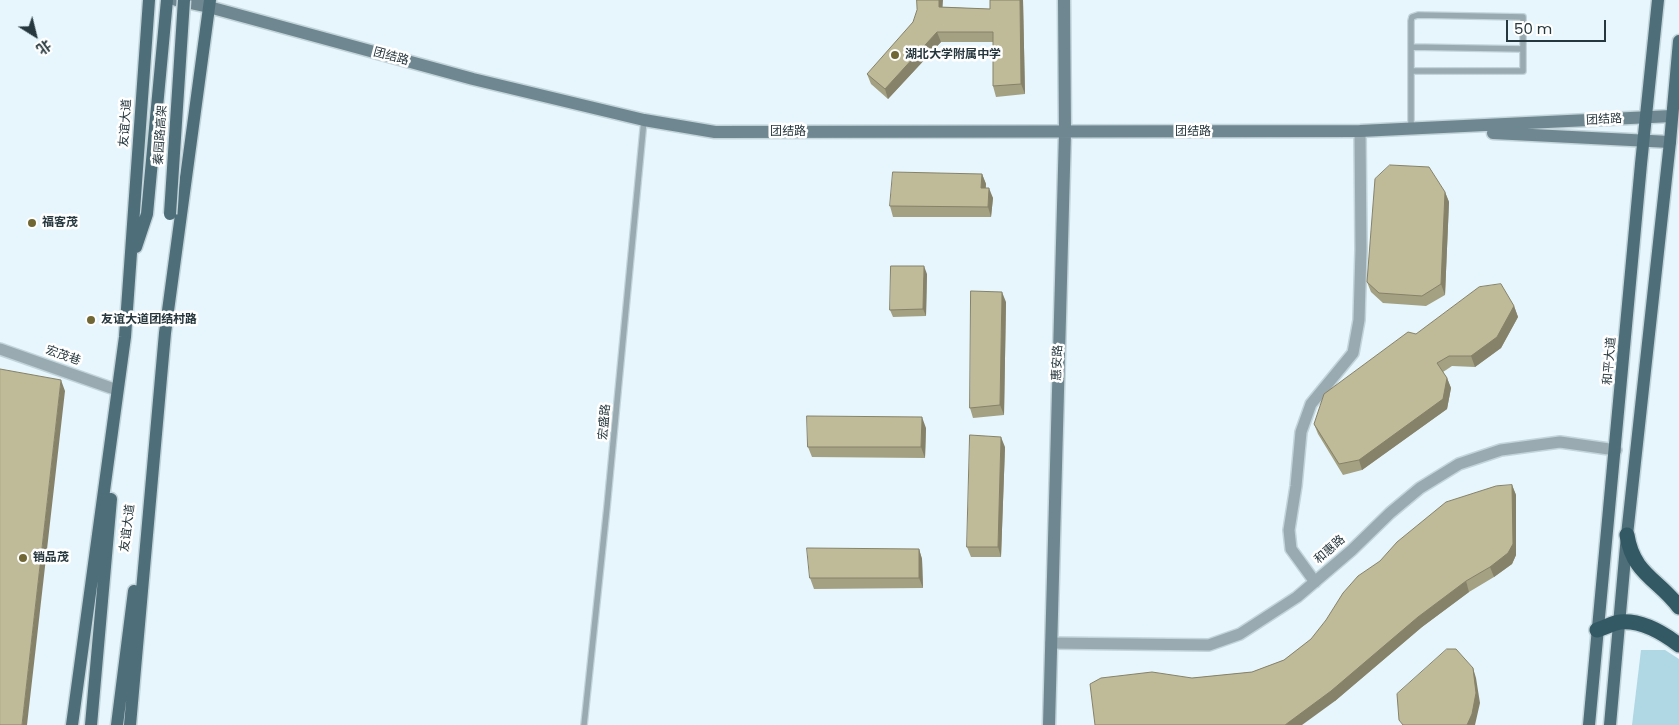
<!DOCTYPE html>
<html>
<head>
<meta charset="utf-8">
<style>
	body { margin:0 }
	#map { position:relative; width:1679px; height:725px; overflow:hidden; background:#e6f6fc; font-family:Poppins,"Noto Sans SC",sans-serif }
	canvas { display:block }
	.north { position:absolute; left:10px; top:10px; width:50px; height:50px; -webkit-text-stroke:4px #fff; paint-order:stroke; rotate:144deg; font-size:14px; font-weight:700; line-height:20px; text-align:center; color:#26373d }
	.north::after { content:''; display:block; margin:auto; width:18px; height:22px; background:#26373d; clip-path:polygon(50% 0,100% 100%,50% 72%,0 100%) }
	.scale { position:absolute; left:1506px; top:20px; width:100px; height:22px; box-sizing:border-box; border:2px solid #26373d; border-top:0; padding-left:6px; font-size:15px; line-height:18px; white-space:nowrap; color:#26373d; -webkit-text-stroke:4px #fff; paint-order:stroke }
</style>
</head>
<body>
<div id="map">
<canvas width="1679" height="725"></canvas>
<div class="north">北</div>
<div class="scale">50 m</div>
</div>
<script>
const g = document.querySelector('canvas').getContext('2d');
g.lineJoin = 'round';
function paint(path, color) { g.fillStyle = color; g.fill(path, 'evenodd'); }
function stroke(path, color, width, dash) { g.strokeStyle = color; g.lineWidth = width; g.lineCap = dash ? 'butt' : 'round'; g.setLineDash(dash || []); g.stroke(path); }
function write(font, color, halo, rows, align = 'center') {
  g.font = font + ' Poppins,"Noto Sans SC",sans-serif'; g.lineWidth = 5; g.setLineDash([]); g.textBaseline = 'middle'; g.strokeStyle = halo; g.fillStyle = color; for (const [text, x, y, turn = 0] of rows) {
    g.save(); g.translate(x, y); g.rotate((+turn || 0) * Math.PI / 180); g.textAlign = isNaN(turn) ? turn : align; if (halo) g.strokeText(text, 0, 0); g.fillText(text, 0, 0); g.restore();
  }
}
paint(new Path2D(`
	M1641,650h24l14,9v66h-47z`), '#b0d7e4');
const lane = new Path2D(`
	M1411,47l112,2
	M1411,129v-108l1,-4 6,-2 105,2v54h-112
	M584,725l23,-218 37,-387`);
const street = new Path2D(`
	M0,349l117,41
	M1315,582l-24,-33 -2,-19 7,-44 5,-54 10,-28 42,-51 6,-33 2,-70 -1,-119
	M1051,643l158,2 31,-11 57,-37 55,-47 38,-37 30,-25 39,-24 42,-14 59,-8 56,8`);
const secondary = new Path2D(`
	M176,0l33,7 264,72 171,41 71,12 645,-1 312,-15
	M1493,133l177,9
	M1049,725l16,-593 -1,-132`);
const primary = new Path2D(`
	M136,247l11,-33 20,-214
	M72,725l53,-388 24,-337
	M91,725l20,-226
	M117,725l17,-134
	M130,725l35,-392 45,-333
	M1589,725l52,-561 17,-164
	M1610,725l17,-190 43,-393 9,-101`);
const highway = new Path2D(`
	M1627,535c6,39 31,44 52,72
	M1597,630c7,-2 16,-7 23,-8 21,-2 42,10 59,23`);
stroke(lane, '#c3d4da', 8);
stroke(street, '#c3d4da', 14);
stroke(secondary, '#c3d4da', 15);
stroke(primary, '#c3d4da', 15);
stroke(highway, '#c3d4da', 18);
stroke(lane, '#99aab1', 5.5);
stroke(street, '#99aab1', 11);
stroke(secondary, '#6e8790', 12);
stroke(primary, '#4e6e79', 12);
stroke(highway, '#335965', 15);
const primaryBridge = new Path2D(`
	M170,214l14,-214`);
stroke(primaryBridge, '#c3d4da', 15, []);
stroke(primaryBridge, '#4e6e79', 12);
paint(new Path2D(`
	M990,0h33l2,94 -29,3 -3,-11v-44h-52l-53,57 -17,-15 -4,-10 76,-67 47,2z
	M982,174l4,10v4l7,10 -2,19h-98l-3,-11z
	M1445,192l4,10 -4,93 -19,11 -43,-3 -12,-11 -4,-10z
	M927,274l-1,42 -33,1 -3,-7z
	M1006,302l-2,113 -31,3 -3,-10z
	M1514,306l4,11 -17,31 -26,19 -23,-1 -9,6 4,6 4,10 -4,21 -85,61 -19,5 -25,-41 -4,-10 102,-90z
	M926,428l-1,30 -113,-1 -4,-10z
	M1005,447l-4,110h-30l-4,-10z
	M1512,485l4,10v60l-4,9 -18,13 -25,15 -47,35 -87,74 -143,-23 60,-6 32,-12z
	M919,549l3,10 1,29 -109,1 -4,-11z`), '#a4a082');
paint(new Path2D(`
	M939,0h4l-1,17 -3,-10z
	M1020,0h3l2,94 -4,-10z
	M937,32l4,10 -53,57 -3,-10z
	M982,174l4,10 -2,14 -3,-10z
	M989,188l4,10 -2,19 -3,-10z
	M1445,192l4,10 -4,93 -4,-11z
	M924,266l3,8 -1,42 -3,-7z
	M1002,292l4,10 -2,113 -4,-10z
	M1514,306l4,11 -17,31 -26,19 -4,-11z
	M1447,378l4,10 -4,21 -85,61 -3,-10z
	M61,380l4,11 -38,334h-5z
	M922,417l4,11 -1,30 -4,-11z
	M1001,437l4,10 -4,110 -3,-10z
	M1512,485l4,10v60l-4,9 -18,13 -4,-10z
	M919,549l3,10 1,29 -4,-10z
	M1466,581l3,11 -47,35 -87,74 -33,24h-17l133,-108z
	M1473,668l3,10 4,25 -5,22h-8z`), '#86826a');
const building = new Path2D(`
	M917,0h22v7l51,2v-9h30l1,84 -28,2v-54h-56l-52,57 -18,-15 46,-52 4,-12z
	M1390,165l39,2 16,25 -4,92 -19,12 -43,-3 -12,-11 8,-103z
	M893,172l89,2 -1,14h8l-1,19 -98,-1z
	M891,266h33l-1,43 -33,1z
	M1501,284l13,22 -17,31 -26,19h-22l-12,7 10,15 -4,21 -84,61 -20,4 -25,-40 10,-30 84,-62 8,2 63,-47z
	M971,291l31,1 -2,113 -30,3z
	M0,369l61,11 -39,345h-22z
	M807,416l115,1 -1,30h-113z
	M970,435l31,2 -3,110h-31z
	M1512,485l1,59 -5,9 -18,14 -24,14 -48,36 -87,74 -46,34h-190l-5,-41 11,-6 51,-6 40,6 60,-6 32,-12 27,-21 15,-19 17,-27 15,-17 22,-15 17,-19 49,-40 50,-16z
	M807,548l112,1v29h-109z
	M1447,649h9l17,19 3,25 -4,21 -5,11h-64l-4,-5 -2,-26z`);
paint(building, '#bfba97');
stroke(building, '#86826a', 1);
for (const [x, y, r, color] of [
	[895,55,5,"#706734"],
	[32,223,5,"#706734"],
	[91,320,5,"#706734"],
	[23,558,5,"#706734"]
]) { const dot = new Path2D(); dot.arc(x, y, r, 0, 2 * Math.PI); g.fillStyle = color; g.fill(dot); stroke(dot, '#fff', 2); }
write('bold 12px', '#26373d', '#fff', [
	["湖北大学附属中学",905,55],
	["福客茂",42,223],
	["友谊大道团结村路",101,320],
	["销品茂",33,558]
], 'left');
write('12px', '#26373d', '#fff', [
	["团结路",391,57,15],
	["团结路",1604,120,-3],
	["友谊大道",126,123,-86],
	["团结路",788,132],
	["团结路",1193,132],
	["秦园路高架",161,135,-86],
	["宏茂巷",63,356,19],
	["和平大道",1610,361,-85],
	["惠安路",1058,363,-88],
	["宏盛路",605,422,-85],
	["友谊大道",128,528,-83],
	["和惠路",1330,550,-41]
]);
</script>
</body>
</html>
